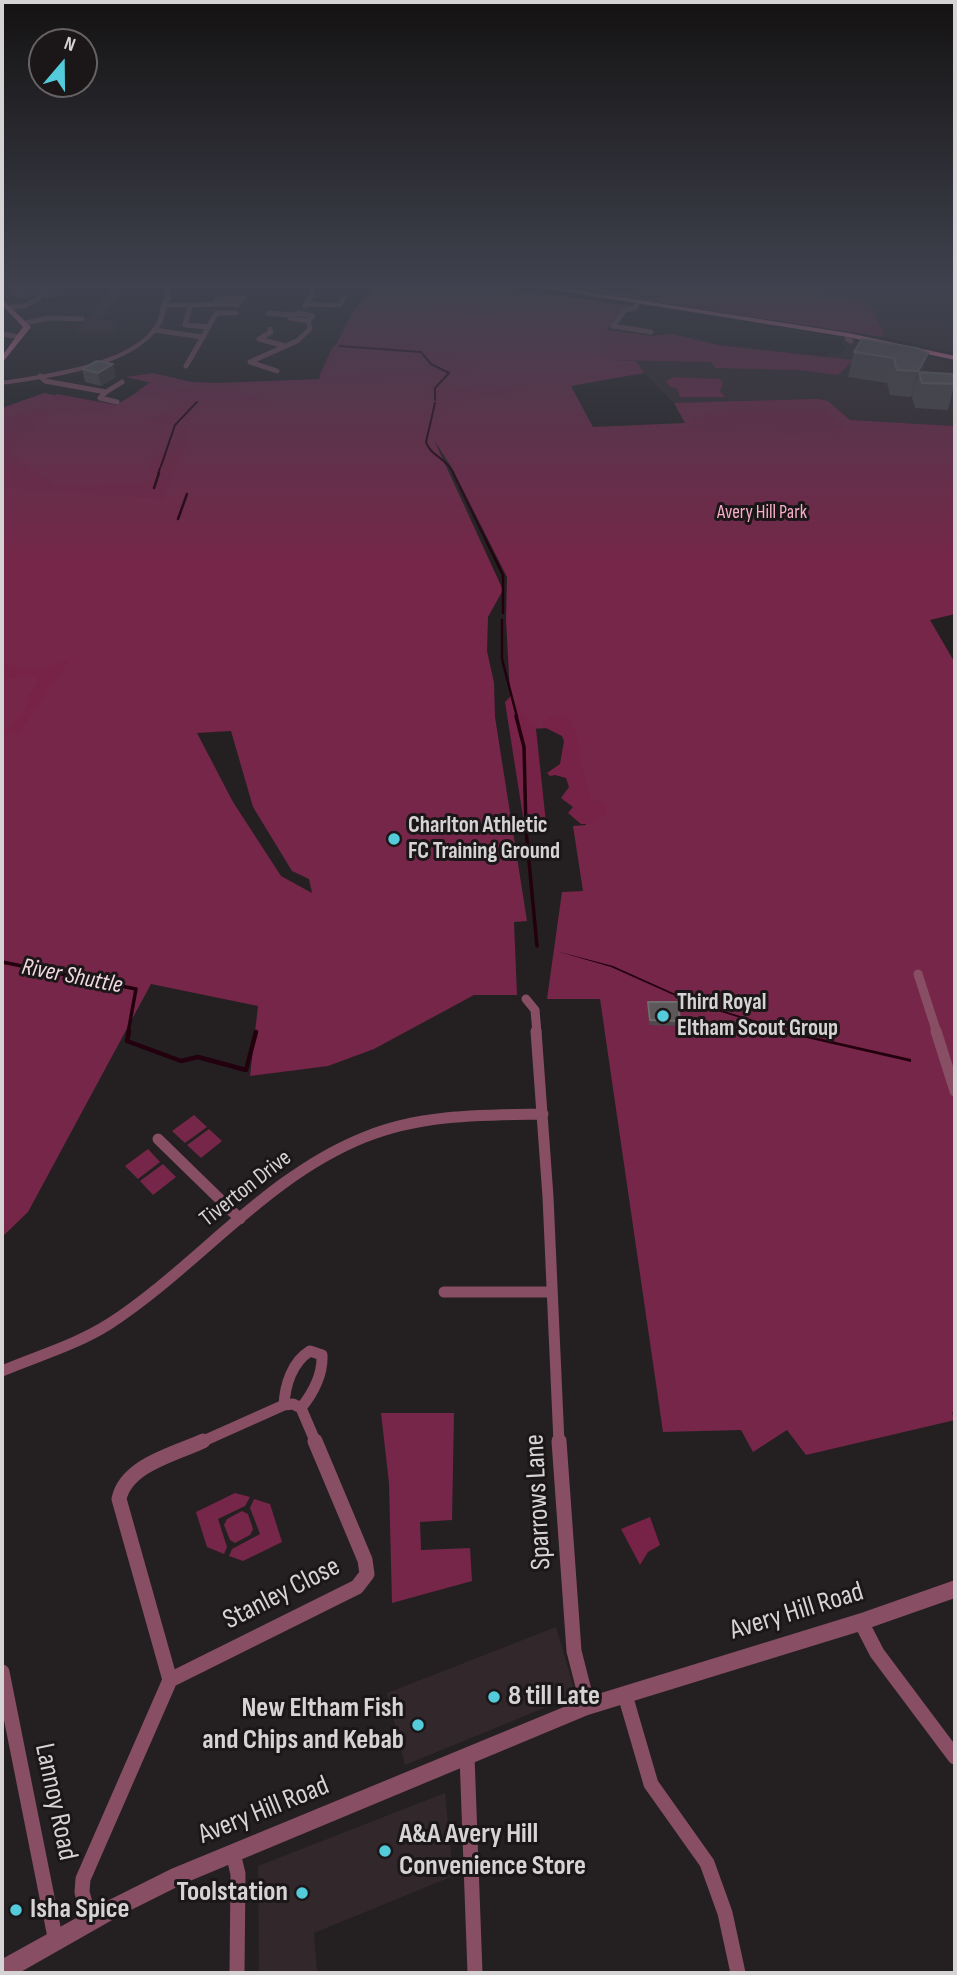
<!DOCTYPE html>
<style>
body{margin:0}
#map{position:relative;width:957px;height:1975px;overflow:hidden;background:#242021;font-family:"Sofia Sans Condensed",sans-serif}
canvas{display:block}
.frame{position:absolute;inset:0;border:4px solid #d6d3d4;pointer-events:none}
.north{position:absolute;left:28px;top:28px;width:70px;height:70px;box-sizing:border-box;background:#1b1718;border:2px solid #666263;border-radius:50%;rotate:20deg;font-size:19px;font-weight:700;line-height:28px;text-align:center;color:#d6d3d4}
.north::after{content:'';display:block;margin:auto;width:24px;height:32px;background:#53cbda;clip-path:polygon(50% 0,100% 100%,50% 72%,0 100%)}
</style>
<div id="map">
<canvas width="957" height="1975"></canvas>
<div class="frame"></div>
<div class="north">N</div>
</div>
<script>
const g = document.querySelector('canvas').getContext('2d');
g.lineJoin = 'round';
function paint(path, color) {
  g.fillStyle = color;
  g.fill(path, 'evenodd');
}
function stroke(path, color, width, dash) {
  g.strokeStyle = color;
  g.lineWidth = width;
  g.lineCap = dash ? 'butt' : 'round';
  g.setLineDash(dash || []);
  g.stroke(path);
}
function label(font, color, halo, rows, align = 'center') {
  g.font = font + ' "Sofia Sans Condensed",sans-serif';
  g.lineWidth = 6;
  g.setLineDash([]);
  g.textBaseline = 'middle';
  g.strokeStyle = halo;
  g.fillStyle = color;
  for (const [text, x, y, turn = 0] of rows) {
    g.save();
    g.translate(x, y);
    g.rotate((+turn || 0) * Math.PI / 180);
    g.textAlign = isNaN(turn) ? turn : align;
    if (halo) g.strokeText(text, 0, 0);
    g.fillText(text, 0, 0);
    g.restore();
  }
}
paint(new Path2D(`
 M114,286H126L101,320L119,322L113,333L76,332Z
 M819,286H955V353L882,337L885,335L824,297Z
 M607,330L825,361L829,353L840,354L847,347L840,342L859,341L955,362V426L850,420L828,401L674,403L644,373Z
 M556,1627L576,1695L405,1765L387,1693Z
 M445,1793L453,1876L314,1933L317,1971L259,1973L258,1866Z`), '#32272b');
paint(new Path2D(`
 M373,288L515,290L629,305L607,330L600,347L615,360L636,361L644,373L571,386L593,427L685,423L674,403L817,399L828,401L850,420L955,426V614L930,620L955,663V1411L952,1413L955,1420L806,1455L787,1430L753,1452L741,1430L663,1432L600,999H547L562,892L583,891L573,826L586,825L567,727L512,730L506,620L507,577L452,468L434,440L503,590L488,617L487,651L494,683L495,717L527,921L514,922L517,995H474L374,1049L328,1066L250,1076L258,1006L151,984L28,1212L2,1237V408L44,393L113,407L152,383L126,377L153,373L191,382L218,383L319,379L354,309ZM231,731L253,807L292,871L309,879L312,893L281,876L233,802L197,733Z
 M194,1115L207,1127L185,1143L172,1131Z
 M209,1129L222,1141L201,1158L187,1145Z
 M148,1149L160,1162L138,1179L125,1166Z
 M163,1164L176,1177L153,1195L140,1181Z
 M381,1413H454L452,1520L420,1522L421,1550L470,1548L472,1581L392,1603L389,1483Z
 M235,1493L250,1497L245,1506L218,1519L227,1547L224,1554L207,1547L196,1512Z
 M254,1499L270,1504L282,1542L243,1561L229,1556L232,1549L260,1534L250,1508Z
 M242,1511L248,1514L253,1529L250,1535L235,1543L230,1540L224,1525L227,1519Z`), '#762649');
paint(new Path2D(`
 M676,286H819L824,297L866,299L885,334L882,337L579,290L594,287L616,293Z
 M434,288L462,290L476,294L478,300L475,307L464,313L466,316L490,318L494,321L520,320L514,328H485L481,323L472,322L454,327L450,319L425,314L434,309L428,299Z
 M607,330L653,336L672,334L718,345L853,360L838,375L799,370L716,368L711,362L615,360L600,347Z
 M333,346H339L325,371L329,376L394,371L436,374L421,353L430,352L483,368L449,376L438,374L437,377L328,380L324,377L325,376H319Z
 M674,377L720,379L723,384L720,391L725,397H680L677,388L670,387L666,381Z
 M151,382L194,390H232L269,403L237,408H192L188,412L190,437L163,499L50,490L26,492L2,480V415L8,418L34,408H44L57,394L116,405L108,413C85,411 52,405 35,425L37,432L11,448L9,455L58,487L145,481L157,477L146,467L176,437L187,415L175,425L144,422L173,410L177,403L175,400L137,391Z
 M436,385H444L448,393L479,385L529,389L458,400L443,411H432L433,394L425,389Z
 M817,399L846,429V435L840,439L800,437L771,429L673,433L672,430L693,425L692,420C705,414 724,411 733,402Z
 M69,660L20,732L6,731L27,707L29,694L38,683L36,675L2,679V662C23,673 48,669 69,660Z
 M510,697L536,729L546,823H524L505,702Z
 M554,715L571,720L578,739L581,764L590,798L607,805V815L600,816L590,824H581L568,813L573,807L561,798L569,787L566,778L555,775L550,776L547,773L560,764L564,741L562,736L542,726V723Z
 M650,1517L660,1545L648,1552L640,1565L621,1529Z`), '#772348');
paint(new Path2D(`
 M556,951L613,966L691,1001L796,1033L911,1059V1062L798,1036L734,1016L689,1002L611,967Z`), '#23000e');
stroke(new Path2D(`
 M340,346L421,352L431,364L449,373L435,388V400
 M435,403L426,442C431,457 445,456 454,474
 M161,466L175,425L197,402
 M158,474L160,468`), '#23000e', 2);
stroke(new Path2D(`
 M453,473L503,575V613
 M154,488L159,473
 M178,519L187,494
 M502,620V659L517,717`), '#23000e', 2.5);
stroke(new Path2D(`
 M516,716L524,747L526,830L537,946
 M2,962L136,989L128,1033`), '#23000e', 3.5);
stroke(new Path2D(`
 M129,1031L127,1041L181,1061L198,1057L246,1070L256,1032`), '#23000e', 4.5);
stroke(new Path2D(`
 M191,304L185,325L209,327
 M305,304L340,305L344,297
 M637,304L635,308L625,310L613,326L651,332
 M166,305L238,304L244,298L217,299L215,304
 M305,306L312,295L313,286
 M9,308L24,306L39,298
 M268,313L292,315
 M298,313L313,316L308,321L290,318Z
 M25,323L50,318L82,319
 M270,329L271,332L259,339L285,346
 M154,330L203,337L216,313H236
 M2,334L20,337
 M848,335L847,339L851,341
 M186,366L203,337
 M277,371L250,362L297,341L310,329L308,321
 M40,376L45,381L106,392L122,382
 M106,392L100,398L117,402`), '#884e63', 5);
stroke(new Path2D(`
 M918,974L937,1033
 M526,999L535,1010L537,1033`), '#884e63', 9);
stroke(new Path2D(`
 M536,1031L548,1197L559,1443
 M936,1031L955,1091
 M158,1139L240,1219
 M444,1292H552
 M2,1371C37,1356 76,1345 109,1324C198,1266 265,1177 365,1137C421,1114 483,1115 543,1114
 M284,1405C285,1385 292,1362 310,1351L322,1355C323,1375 313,1393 301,1408
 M199,1443L284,1405L293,1404L301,1408L316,1443`), '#884e63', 11);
stroke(new Path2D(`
 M559,1441L574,1651L588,1706
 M861,1622L877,1653L955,1757
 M2,1672L56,1942
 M170,1680L119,1499C126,1465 175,1454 203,1441
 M170,1680L357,1587L367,1574L365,1560L315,1441
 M625,1695L651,1784L707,1863L725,1913L738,1973
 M467,1756L475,1973
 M233,1853L238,1874L237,1973
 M90,1922L82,1892L83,1879L170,1680`), '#884e63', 15);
paint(new Path2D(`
 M164,286H170L171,300L168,302C166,309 165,317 162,323C137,368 48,378 2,385V381C44,374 135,364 157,322C160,316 160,308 162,301L165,299Z
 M955,1580V1598L861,1631L588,1715L185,1883L121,1915L19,1973H2V1959L107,1901L171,1869L588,1697L861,1613Z`), '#884e63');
paint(new Path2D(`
 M147,286H234L231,288Z
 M530,286H550L848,333L955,356V360L848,337Z
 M2,299L31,327L2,363V356L23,327L2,305Z`), '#f078a6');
paint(new Path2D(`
 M3,286H73L50,299L44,298L40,293L26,299L11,296L9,287Z
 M862,339L922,372L955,383L948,410L915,408L912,398L913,393L911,397L890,395L887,383L848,377L854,352Z
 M82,369L116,377L101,386L85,382Z
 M648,1002L680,1021L679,1026L649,1025L648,1007Z`), '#4e494b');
paint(new Path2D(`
 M23,286H38L40,293L26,299Z
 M47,286H73L50,299Z
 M928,353L921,378L919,372L911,397L918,371Z
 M113,364L116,377L101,386L98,373Z`), '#373334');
const building = new Path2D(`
 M862,339L917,348L928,353L918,371L897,370L894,358L854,352Z
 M97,361L113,364L98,373L82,369Z
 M919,372L952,374L955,384L922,383Z
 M648,1002H678L680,1021L650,1020Z`);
paint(building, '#5d585a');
stroke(building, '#706b6d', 2);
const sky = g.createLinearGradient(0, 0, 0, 563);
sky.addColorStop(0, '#141212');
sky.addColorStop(0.51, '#3f424e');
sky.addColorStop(1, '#3f424e00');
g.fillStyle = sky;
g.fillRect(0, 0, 957, 563);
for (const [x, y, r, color] of [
 [394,839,7,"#53cbda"],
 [663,1016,7,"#53cbda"],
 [494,1697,7,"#53cbda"],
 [418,1725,7,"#53cbda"],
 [385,1851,7,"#53cbda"],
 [302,1893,7,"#53cbda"],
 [16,1910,7,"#53cbda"]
]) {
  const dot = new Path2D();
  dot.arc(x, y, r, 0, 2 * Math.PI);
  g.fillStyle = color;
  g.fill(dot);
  stroke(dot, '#1b1718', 2.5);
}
label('19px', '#f8aec7', '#1b1718', [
 ["Avery Hill Park",762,513]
]);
label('bold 23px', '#d6d3d4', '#1b1718', [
 ["Charlton Athletic",408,826],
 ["FC Training Ground",408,852],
 ["Third Royal",677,1003],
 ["Eltham Scout Group",677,1029]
], 'left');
label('23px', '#d6d3d4', '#1b1718', [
 ["Tiverton Drive",246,1189,-38]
]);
label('italic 24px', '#f3d9e1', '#1b1718', [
 ["River Shuttle",72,977,11]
]);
label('28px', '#d6d3d4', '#1b1718', [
 ["Sparrows Lane",539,1502,-93],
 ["Stanley Close",282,1594,-27],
 ["Avery Hill Road",797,1612,-17],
 ["Lannoy Road",55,1802,78],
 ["Avery Hill Road",264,1811,-22]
]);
label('bold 28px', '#d6d3d4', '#1b1718', [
 ["8 till Late",508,1697],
 ["New Eltham Fish",404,1709,"right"],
 ["and Chips and Kebab",404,1741,"right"],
 ["A&A Avery Hill",399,1835],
 ["Convenience Store",399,1867],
 ["Toolstation",288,1893,"right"],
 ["Isha Spice",30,1910]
], 'left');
</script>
